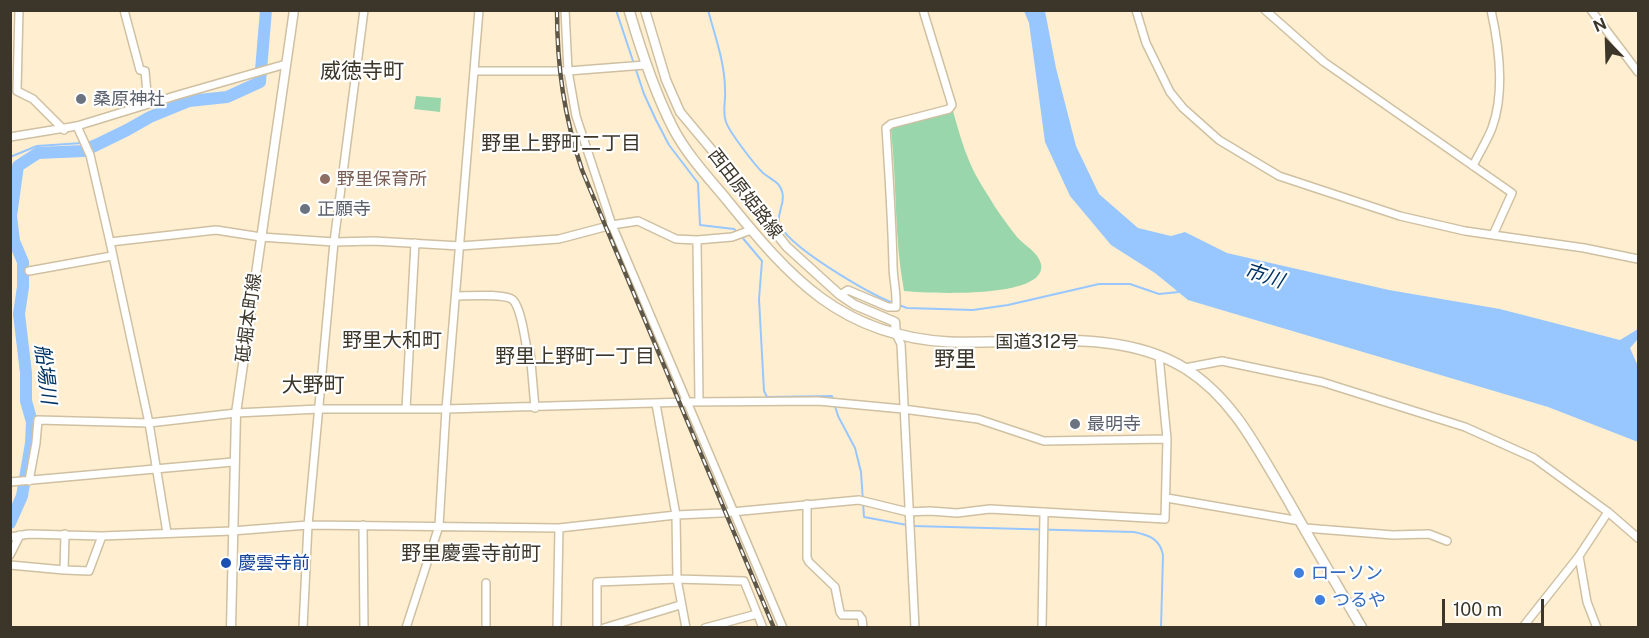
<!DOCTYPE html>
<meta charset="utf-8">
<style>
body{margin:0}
#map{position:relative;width:1649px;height:638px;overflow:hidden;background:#ffefd0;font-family:"Public Sans",sans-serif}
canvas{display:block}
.frame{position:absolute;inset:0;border:12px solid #3c362a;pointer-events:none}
.north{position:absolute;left:1577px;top:12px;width:60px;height:60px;-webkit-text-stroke:4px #fff;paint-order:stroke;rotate:337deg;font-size:16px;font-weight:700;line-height:24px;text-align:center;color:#3c362a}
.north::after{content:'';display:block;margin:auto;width:21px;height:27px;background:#3c362a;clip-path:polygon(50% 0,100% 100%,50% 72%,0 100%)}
.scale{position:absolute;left:1442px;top:599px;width:102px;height:27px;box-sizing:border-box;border:3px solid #3c362a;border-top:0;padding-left:8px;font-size:18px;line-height:21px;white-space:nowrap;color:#3c362a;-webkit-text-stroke:4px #fff;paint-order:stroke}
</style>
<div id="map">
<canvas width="1649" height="638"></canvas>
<div class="frame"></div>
<div class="north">N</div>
<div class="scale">100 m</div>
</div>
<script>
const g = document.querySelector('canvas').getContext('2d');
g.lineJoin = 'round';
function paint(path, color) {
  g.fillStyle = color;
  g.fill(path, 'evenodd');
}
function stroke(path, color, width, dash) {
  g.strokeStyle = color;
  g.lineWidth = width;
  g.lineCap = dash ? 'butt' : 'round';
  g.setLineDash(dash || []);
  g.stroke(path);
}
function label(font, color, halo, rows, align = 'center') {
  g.font = font + ' "Public Sans","Noto Sans JP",sans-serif';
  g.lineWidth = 4.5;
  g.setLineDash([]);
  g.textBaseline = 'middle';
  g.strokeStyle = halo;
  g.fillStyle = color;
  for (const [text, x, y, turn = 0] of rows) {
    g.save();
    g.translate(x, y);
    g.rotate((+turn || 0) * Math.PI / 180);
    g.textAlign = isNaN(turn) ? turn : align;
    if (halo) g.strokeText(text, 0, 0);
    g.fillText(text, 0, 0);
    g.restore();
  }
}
paint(new Path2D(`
 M416,96L441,98L440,112L414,109Z
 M953,111C958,129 963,147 970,163C976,178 987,193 995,207C1002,217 1009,227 1017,237C1024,245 1038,252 1041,264C1048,300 925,293 904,291C894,237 897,184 891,130L892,126Z`), '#99d6ab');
paint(new Path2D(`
 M1024,11H1045L1056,68L1076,146L1099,194L1138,228L1171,236L1185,232L1227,253L1389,290L1500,309L1620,340L1638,329V339L1630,348L1638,366V442L1548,407L1188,300L1155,273L1111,245L1070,196L1045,142L1029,23Z`), '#98c7ff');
stroke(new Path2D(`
 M616,10L644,94L656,120L669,145L698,183L700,225L734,229L737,232
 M708,10C715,36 725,63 725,90C726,101 722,111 726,122C730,133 754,164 763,173C768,177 774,180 778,184C791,200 773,214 781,227C794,250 868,293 893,303
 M87,143L127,130
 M10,157L37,146L82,143
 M741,236L762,261L759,299L764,391L767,397L832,396L838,416L855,448L861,472L864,517L907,525
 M899,305L907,308L973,310L1008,305L1099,284H1130L1159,294L1179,292
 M913,526L1134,532C1149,535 1160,539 1163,555L1161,628`), '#98c7ff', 2);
stroke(new Path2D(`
 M10,523L22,496L31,443L32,422L26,401V373L19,314L23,287V262L14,241L11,216L18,166L38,153L84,151L127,130L150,117L189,101L227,97L260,82L266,10`), '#98c7ff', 12);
const minor = new Path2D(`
 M19,10L17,91L33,99L64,130
 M124,10L140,70L145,71L148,104
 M565,10L568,71L576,116L612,225L783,628
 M1136,10L1146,43L1170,92L1183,108L1219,140L1279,176L1400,216L1465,231L1584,248L1638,259
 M1265,10L1324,62L1512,193L1493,235
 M1591,10L1638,72
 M474,71H568L645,65
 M77,126L90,155L110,242L149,423L167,533
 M10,137L77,126L178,95L286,64
 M1473,166C1479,153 1487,141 1492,128C1505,93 1499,46 1491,10
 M697,240L699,402
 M110,242L216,230L261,237L334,242L374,241L460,246L559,239L612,225L638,221L676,239L697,240L732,237L751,230
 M29,271L112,256
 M840,295L848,290L888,307H896C897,292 893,279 893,265C892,219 889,174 886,128L891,124L949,109L952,105L923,10
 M456,296C467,296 505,293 513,300C521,308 525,339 527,350L530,351L535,408
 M896,334L901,344L915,628
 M1185,368L1222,361L1322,382L1465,427L1534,458L1608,512L1638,538
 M656,404L676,515L677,579L686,628
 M406,409L415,243
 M29,481L36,443L38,420L149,423L236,413L319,409H446L687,402L818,401L903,409L978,419L1044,441L1167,439
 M10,482L233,462
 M1167,498L1300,521
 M807,504V558L809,562L835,587L840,612L842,615H859L862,619L863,628
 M363,525L364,628
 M1305,528L1393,535L1429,534L1447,541
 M10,537L29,534L102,536L232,531L308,525L559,528L676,515L721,513L859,500L908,512L930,511L957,513L990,509L1165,519L1167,439L1159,356
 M10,555L20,535
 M1579,556L1587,602L1597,628
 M10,565L64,570L65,534
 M64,570L89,571L102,536
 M303,628L308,525L334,242L364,10
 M406,628L439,526L446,409L479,10
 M486,628V583
 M557,628L559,528
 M597,628V582L677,579L744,581L763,628
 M604,628L680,605
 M705,628L757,614
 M1042,628L1044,512
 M1522,628L1579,556L1608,512`);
const major = new Path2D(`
 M645,10L666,80L680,112L716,155L766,221L787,247L840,295L855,305L895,322L896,334
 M231,628L236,413L294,10`);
const highway = new Path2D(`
 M629,10C641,51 654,91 673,128C687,155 708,177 727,200C790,278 841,336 949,342C1025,345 1118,326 1186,369C1235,400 1259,452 1288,500C1312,543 1337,585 1362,628`);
stroke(minor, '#cfc0a2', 10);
stroke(major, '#cfc0a2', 11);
stroke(highway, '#cfc0a2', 12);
stroke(minor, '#fff', 7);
stroke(major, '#fff', 8);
stroke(highway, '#fff', 9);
const rail = new Path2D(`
 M557,10C557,67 564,116 582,170L774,628`);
stroke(rail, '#5e5647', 4.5);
stroke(rail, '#fff', 2, [7]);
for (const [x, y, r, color] of [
 [81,99,6,"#6b7280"],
 [325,179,6,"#8d6e63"],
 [305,209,6,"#6b7280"],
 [1075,424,6,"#6b7280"],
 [226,563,6,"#1a4fb4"],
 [1299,573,6,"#3f7fe0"],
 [1320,600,6,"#3f7fe0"]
]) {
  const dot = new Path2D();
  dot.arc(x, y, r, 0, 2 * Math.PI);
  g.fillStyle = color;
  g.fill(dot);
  stroke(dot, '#fff', 2);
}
label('18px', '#5b616d', '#fff', [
 ["桑原神社",93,99],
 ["正願寺",317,209],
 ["最明寺",1087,424]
], 'left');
label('18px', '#785e54', '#fff', [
 ["野里保育所",337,179]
], 'left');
label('18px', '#3c362a', '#fff', [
 ["西田原姫路線",745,194,52],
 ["砥堀本町線",249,318,-82],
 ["国道312号",1037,342]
]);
label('18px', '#164399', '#fff', [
 ["慶雲寺前",238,563]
], 'left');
label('18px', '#366cbe', '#fff', [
 ["ローソン",1311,573],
 ["つるや",1332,600]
], 'left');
label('20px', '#3c362a', '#fff', [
 ["野里上野町二丁目",561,144],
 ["野里大和町",392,341],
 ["野里上野町一丁目",575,357],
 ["野里慶雲寺前町",471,554]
]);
label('italic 20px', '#023565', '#fff', [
 ["市川",1264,276,18],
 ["船場川",45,374,83]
]);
label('21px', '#3c362a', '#fff', [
 ["威徳寺町",362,72],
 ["野里",955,360],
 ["大野町",313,386]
]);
</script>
